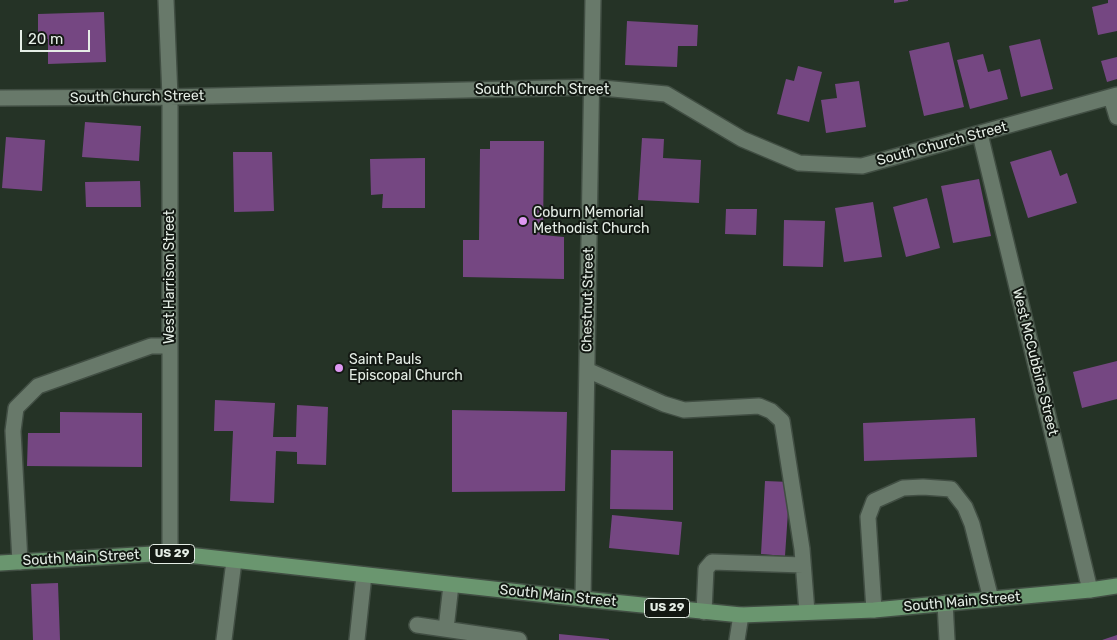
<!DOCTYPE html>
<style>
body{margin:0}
#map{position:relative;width:1117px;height:640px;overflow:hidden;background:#253326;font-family:Rubik,sans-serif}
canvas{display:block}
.scale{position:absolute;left:20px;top:30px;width:70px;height:22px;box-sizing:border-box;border:2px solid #e5eee6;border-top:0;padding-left:6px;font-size:15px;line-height:18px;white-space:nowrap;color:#e5eee6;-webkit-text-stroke:4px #131913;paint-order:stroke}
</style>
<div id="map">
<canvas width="1117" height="640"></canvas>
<div class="scale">20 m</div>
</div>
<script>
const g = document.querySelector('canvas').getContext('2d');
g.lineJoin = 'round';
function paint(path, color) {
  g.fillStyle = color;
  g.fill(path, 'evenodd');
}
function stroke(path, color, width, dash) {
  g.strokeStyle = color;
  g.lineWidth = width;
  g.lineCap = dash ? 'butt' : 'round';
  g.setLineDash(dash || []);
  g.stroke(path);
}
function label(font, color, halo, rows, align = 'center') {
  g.font = font + ' Rubik,sans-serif';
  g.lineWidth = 4;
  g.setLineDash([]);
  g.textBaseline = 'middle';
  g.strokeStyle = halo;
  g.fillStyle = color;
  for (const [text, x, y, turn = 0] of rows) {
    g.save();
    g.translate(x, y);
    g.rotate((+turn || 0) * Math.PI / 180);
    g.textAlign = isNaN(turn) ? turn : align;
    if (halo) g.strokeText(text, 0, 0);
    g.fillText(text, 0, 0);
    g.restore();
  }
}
paint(new Path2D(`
 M894,0H908V1L894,3Z
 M1108,0H1117V31L1098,35L1092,7L1108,3Z
 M104,12L106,62L48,64V39L38,40V14Z
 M627,21L698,25L697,46H678L677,67L625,65Z
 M1040,39L1053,89L1021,97L1009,46Z
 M949,42L964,107L924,116L909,51Z
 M983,54L988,72L1000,69L1008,99L970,109L957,60Z
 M1117,57V79L1107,82L1101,61Z
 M798,66L822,72L809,122L777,114L786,79L794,81Z
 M859,81L866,127L826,133L821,100L837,98L835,84Z
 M85,122L141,126L139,161L82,157Z
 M6,137L45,140L42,191L2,188Z
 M642,138L664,139L663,158L701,160L699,203L638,200Z
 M490,141H544L543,235L564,237V279L463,277V240H479L480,149H490Z
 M1051,150L1060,176L1067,173L1077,203L1028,218L1010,162Z
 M233,152H272L274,211L234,212Z
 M425,158V208H382L383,194L371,195L370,159Z
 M979,179L991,236L953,243L941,186Z
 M140,181L141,207H86L85,182Z
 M927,198L940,248L906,257L893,207Z
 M873,202L882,257L844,262L835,208Z
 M726,209H757L756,235L725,234Z
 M784,220L825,221L823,267L783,266Z
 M1117,361V399L1082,408L1073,372Z
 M215,400L275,403L273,437H296L297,405L328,407L326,465L297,464V452L276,451L274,503L230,501L233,431H214Z
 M452,410L567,412L565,491L452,492Z
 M60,412L142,413V467L27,466L28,433H60Z
 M975,418L977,457L864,461L863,423Z
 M611,450L673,451V510L610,509Z
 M765,481L790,482L785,556L761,554Z
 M612,515L682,522L679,555L609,548Z
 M58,583L60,640H33L31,584Z
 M559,634L609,639V640H559Z
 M1117,635V640H1102Z`), '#754782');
const minor = new Path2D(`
 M166,0L170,97V553
 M1111,97L1117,117
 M0,98L170,97L592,87L666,94L742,139L799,163L862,166L1117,95
 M980,134L1090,590
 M587,370L664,404L684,410L759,406L771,411L782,421L802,549L807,612
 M20,562L13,431L16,408L38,386L151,346H170
 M583,599L593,0
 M945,603L947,640
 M874,610L868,517L874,501L903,488L923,487L951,489L965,507L972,524L991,599
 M704,612L706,569L712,562L803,565
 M417,625L519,640
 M446,629L451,585
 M224,640L234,561
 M357,640L364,575
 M737,640L741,615`);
const major = new Path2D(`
 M0,563L170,553L583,599L741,615L874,610L1090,590L1117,586`);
stroke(minor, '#414e43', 18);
stroke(major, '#414e43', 18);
stroke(minor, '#68796a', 15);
stroke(major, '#6a966f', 15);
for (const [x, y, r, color] of [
 [523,221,5,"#de98f2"],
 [339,368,5,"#de98f2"]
]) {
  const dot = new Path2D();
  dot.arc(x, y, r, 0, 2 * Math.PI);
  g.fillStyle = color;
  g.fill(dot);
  stroke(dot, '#131913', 2);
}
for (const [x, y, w] of [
 [172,554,45],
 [667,608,45]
]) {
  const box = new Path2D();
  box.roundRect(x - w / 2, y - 9.5, w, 19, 4);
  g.fillStyle = '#131913';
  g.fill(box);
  stroke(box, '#e5eee6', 1);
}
label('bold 12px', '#e5eee6', null, [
 ["US 29",172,554],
 ["US 29",667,608]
]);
label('14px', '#e5eee6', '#131913', [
 ["South Church Street",542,90],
 ["South Church Street",137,97,-1],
 ["South Church Street",942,144,-15],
 ["West Harrison Street",170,277,-90],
 ["Chestnut Street",588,300,-89],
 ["West McCubbins Street",1035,362,76],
 ["South Main Street",81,558,-3],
 ["South Main Street",558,596,6],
 ["South Main Street",962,602,-5]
]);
label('14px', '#e5eee6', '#131913', [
 ["Coburn Memorial",533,213],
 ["Methodist Church",533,229],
 ["Saint Pauls",349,360],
 ["Episcopal Church",349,376]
], 'left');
</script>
